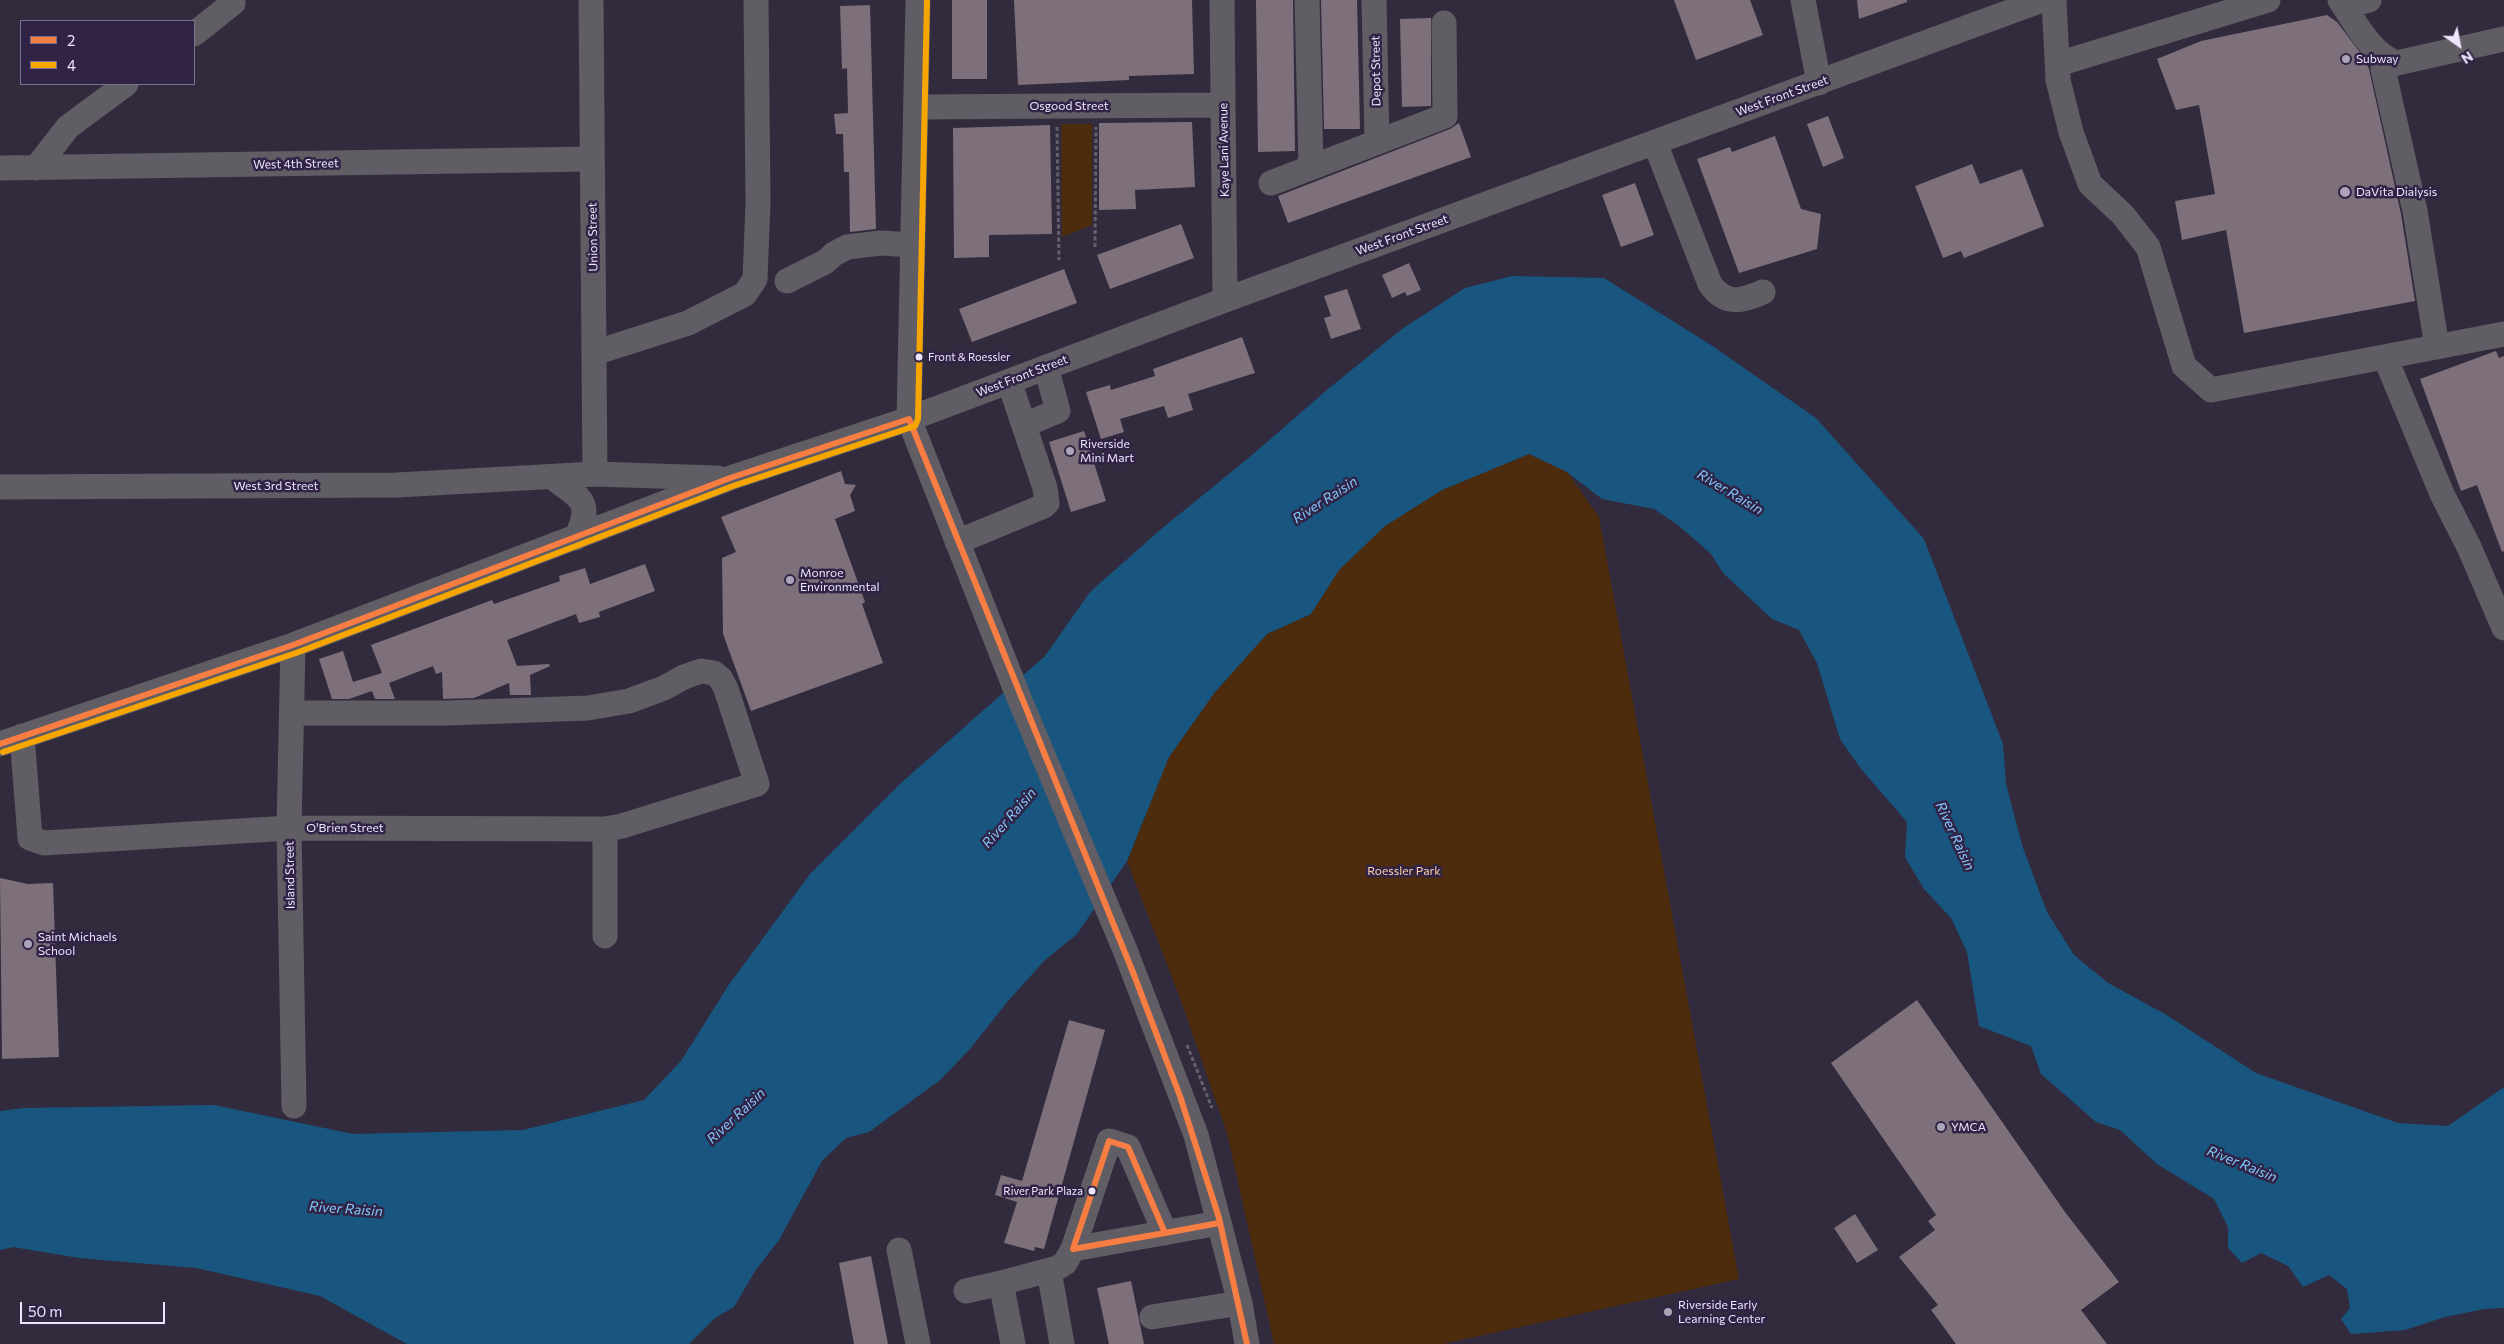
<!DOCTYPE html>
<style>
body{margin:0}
#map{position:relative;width:2504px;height:1344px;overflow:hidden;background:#322b3e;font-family:Commissioner,sans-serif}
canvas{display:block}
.legend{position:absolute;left:20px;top:20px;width:175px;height:65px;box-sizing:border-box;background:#312346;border:1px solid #7c718e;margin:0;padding:6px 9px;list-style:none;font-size:15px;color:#ede5fb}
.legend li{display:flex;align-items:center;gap:10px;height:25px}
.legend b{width:25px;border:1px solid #7c718e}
.north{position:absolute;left:2434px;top:20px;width:50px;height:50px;-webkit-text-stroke:4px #312346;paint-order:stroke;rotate:147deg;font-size:14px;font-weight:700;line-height:20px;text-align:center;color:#ede5fb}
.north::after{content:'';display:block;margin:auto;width:18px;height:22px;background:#ede5fb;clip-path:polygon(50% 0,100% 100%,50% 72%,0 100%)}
.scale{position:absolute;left:20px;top:1302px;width:145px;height:22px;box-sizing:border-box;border:2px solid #ede5fb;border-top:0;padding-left:6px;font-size:15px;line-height:18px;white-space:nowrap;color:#ede5fb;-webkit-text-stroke:4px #312346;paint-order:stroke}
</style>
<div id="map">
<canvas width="2504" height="1344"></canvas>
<ul class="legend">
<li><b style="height:6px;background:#f77d43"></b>2</li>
<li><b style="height:6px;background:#f7a600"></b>4</li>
</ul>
<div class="north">N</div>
<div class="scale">50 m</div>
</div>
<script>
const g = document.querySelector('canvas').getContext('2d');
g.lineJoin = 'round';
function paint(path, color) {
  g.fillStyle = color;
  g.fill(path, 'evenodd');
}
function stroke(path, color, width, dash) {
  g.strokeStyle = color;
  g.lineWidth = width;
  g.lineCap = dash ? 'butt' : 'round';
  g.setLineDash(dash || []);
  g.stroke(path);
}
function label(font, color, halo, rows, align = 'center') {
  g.font = font + ' Commissioner,sans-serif';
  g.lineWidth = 5;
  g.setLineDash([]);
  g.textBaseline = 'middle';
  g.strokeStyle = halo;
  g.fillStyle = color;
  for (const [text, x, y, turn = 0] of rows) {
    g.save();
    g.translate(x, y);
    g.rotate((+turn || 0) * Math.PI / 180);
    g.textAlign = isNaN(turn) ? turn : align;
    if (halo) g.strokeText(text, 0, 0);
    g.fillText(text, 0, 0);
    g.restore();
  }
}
paint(new Path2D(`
 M1061,124H1092V225L1062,237Z
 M1529,454L1567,472L1599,517L1739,1279L1443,1344H1274L1227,1133L1181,1001L1127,861L1169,757L1215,692L1267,634L1311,614L1339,570L1385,526L1442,490Z`), '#4c2c0d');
paint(new Path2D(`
 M1512,276L1604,278L1711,345L1816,418L1924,539L2003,744L2006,784L2023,848L2047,912L2074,955L2108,983L2165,1014L2256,1073L2398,1123L2448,1126L2504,1087V1308L2484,1309L2445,1317L2405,1330L2351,1334L2341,1319L2350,1308L2347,1289L2329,1275L2303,1287L2288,1266L2261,1253L2242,1263L2228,1248V1227L2214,1199L2157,1164L2120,1130L2096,1122L2041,1074L2031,1046L1979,1026L1967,952L1951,918L1924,889L1905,857L1907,822L1861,769L1840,739L1817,663L1799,630L1772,619L1723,573L1711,554L1678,525L1654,509L1602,499L1567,472L1529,454L1442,490L1385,526L1339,570L1311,614L1267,634L1215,692L1169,757L1127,861L1077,934L1045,960L1008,1001L970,1049L940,1080L869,1132L846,1138L822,1161L779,1240L755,1271L734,1307L715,1318L689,1344H407L320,1296L196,1268L79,1258L13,1247L0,1250V1111L24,1108L214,1105L353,1134L523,1130L644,1100L681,1061L728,986L810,874L901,783L1045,656L1090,592L1160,530L1251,456L1328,389L1402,329L1465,288Z`), '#18567f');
paint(new Path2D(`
 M952,0H987V79H952Z
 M1014,0H1192L1194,74L1129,76V80L1018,85Z
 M1256,0H1293L1295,151L1258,152Z
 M1321,0H1357L1360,129H1324Z
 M1674,0H1750L1763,35L1696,60Z
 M1857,0H1907V2L1859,19Z
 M870,5L876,229L850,232L849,172H844L843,134H836L834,114L848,113L847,68L842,69L840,6Z
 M2327,15L2337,22L2365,59L2369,69L2401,214L2415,301L2244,333L2226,230L2182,240L2175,201L2215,194L2199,105L2176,110L2157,59L2201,41Z
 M1431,18V106L1402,107L1400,19Z
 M1828,116L1844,158L1823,167L1807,124Z
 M1192,122L1195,187L1135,190L1136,209L1099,210V123Z
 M1459,123L1471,157L1288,223L1278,196L1450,129Z
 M1050,125L1052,234L989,235V257L954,258L953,128Z
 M1775,136L1801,209L1821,214L1817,249L1739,273L1697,159L1730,147L1732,152Z
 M1972,164L1980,184L2022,169L2044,226L1964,258L1961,251L1943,258L1915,186Z
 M1635,183L1654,235L1621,247L1602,195Z
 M1181,224L1194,258L1110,289L1097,255Z
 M1409,263L1421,290L1407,296L1405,292L1392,298L1382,275Z
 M1064,269L1077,303L972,342L959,309Z
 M1347,289L1361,329L1331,339L1324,318L1331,316L1324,296Z
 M1242,337L1255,373L1188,394L1193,410L1168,418L1164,406L1120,419L1124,432L1101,439L1086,392L1110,385L1111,390L1155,376L1153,369Z
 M2496,351L2499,358L2504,356V551L2502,552L2477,485L2461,491L2420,379Z
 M1084,431L1106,501L1071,512L1049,442Z
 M841,471L845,484L856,485L850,495L855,511L835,519L865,602L862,604L883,663L751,711L723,634L722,558L736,552L721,517Z
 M645,564L655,591L599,612L600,617L579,623L576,614L507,640L517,666L549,664L550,666L530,675L531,695H510L509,683L474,698L443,699L442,672L436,674L433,666L389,683L395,699H375L372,691L349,699H332L319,659L343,651L353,682L382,673L371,645L492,600L494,604L560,581L559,576L585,568L590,584Z
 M0,878L28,884L53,883L59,1057L2,1059Z
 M1917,1000L2065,1212L2119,1282L2081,1310L2107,1344H1956L1931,1310L1938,1305L1899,1257L1935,1230L1928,1221L1936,1215L1831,1063Z
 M1069,1020L1105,1030L1044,1249L1035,1247L1034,1251L1004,1243L1017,1202L995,1195L1001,1175L1022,1181Z
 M1855,1214L1878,1250L1857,1263L1834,1228Z
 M871,1256L888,1344H854L839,1263Z
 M1131,1281L1144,1344H1109L1097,1288Z`), '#7d707b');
stroke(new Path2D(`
 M1057,127L1059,260
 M1095,247L1096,127
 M1187,1045L1212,1108`), '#64616a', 3, [4, 2.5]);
stroke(new Path2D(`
 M591,0L595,474
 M918,0L909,419L1019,698L1125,950L1196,1135L1240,1303L1247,1344
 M1222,0L1225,300
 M1307,0L1311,167
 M1374,0L1377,142
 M1803,0L1819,83
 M2054,0L2058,80L2071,132L2090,184L2123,215L2148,247L2184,366L2211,390L2504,334
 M2340,0C2355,22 2371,55 2397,63L2504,39
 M2344,6L2369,0
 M194,34L233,3
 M2384,59L2383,69L2415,211L2437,347
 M2058,64L2268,0
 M916,107L1223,105
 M1655,143L1710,284C1725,306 1743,301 1763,292
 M0,168L592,159
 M36,168L68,127L126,84
 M1271,183L1445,116L1444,23
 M787,281L825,262L834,254L847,247L881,243L913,245
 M594,353L688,323L745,294L755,279L758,203L756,0
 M2385,357L2442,494L2469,547L2504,628
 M1024,425L1058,411L1046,367
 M553,478C582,499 593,502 576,538
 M0,487L397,485L595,474L717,478
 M957,542L1044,506L1047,503L1045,488L1009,381
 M293,645L289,828L294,1106
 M22,736L30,838L44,843L289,828L605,829L622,826L757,784L726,689L721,679L714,673L701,671L684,677L664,688L629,701L588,708L448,713H292
 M0,744L293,645L730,478L909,419L1225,300L2042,0
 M605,936V829
 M1165,1233L1128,1147L1109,1141L1073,1249L1219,1223
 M899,1250L918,1344
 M1049,1271L1062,1344
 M1001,1283L1057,1268L1065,1263L1073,1249
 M966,1291L1001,1283L1013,1344
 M1152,1317L1240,1303`), '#605d64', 25);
stroke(new Path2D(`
 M0,744L293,645L730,478L909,419L1134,975L1180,1096L1219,1218L1247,1344
 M1109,1141L1128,1147L1165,1233L1073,1249Z
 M1165,1233L1219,1223`), '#f77d43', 6);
stroke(new Path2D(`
 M3,752L296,653L733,486L915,426L918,419L927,0`), '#f7a600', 6);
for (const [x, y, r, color] of [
 [2346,59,5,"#aca4b9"],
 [2345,192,6,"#aca4b9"],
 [919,357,4.5,"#ede5fb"],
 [1070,451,5,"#aca4b9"],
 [790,580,5,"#aca4b9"],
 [28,944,5,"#aca4b9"],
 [1941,1127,5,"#aca4b9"],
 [1092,1191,4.5,"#ede5fb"],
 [1668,1312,5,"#aca4b9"]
]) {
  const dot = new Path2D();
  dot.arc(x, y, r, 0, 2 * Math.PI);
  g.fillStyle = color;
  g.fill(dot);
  stroke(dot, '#312346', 2);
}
label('11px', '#ede5fb', '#312346', [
 ["Front & Roessler",928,357],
 ["River Park Plaza",1083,1191,"right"]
], 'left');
label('12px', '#ede5fb', '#312346', [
 ["Subway",2356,59],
 ["DaVita Dialysis",2356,192],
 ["Riverside",1080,444],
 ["Mini Mart",1080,458],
 ["Monroe",800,573],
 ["Environmental",800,587],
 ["Saint Michaels",38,937],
 ["School",38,951],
 ["YMCA",1951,1127],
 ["Riverside Early",1678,1305],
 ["Learning Center",1678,1319]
], 'left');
label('12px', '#ede5fb', '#312346', [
 ["Depot Street",1376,71,-91],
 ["West Front Street",1782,96,-20],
 ["Osgood Street",1069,106],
 ["Kaye Lani Avenue",1224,150,-91],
 ["West 4th Street",296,164,-1],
 ["West Front Street",1402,235,-20],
 ["Union Street",593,237,-91],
 ["West Front Street",1022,376,-21],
 ["West 3rd Street",276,486],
 ["O'Brien Street",345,828],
 ["Island Street",290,875,-91]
]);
label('12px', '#fecea6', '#312346', [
 ["Roessler Park",1404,871]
]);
label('italic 14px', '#82c7fa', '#312346', [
 ["River Raisin",1730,492,31],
 ["River Raisin",1325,500,-33],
 ["River Raisin",1009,818,-49],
 ["River Raisin",1955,836,65],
 ["River Raisin",736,1116,-43],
 ["River Raisin",2242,1164,22],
 ["River Raisin",346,1209,4]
]);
</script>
